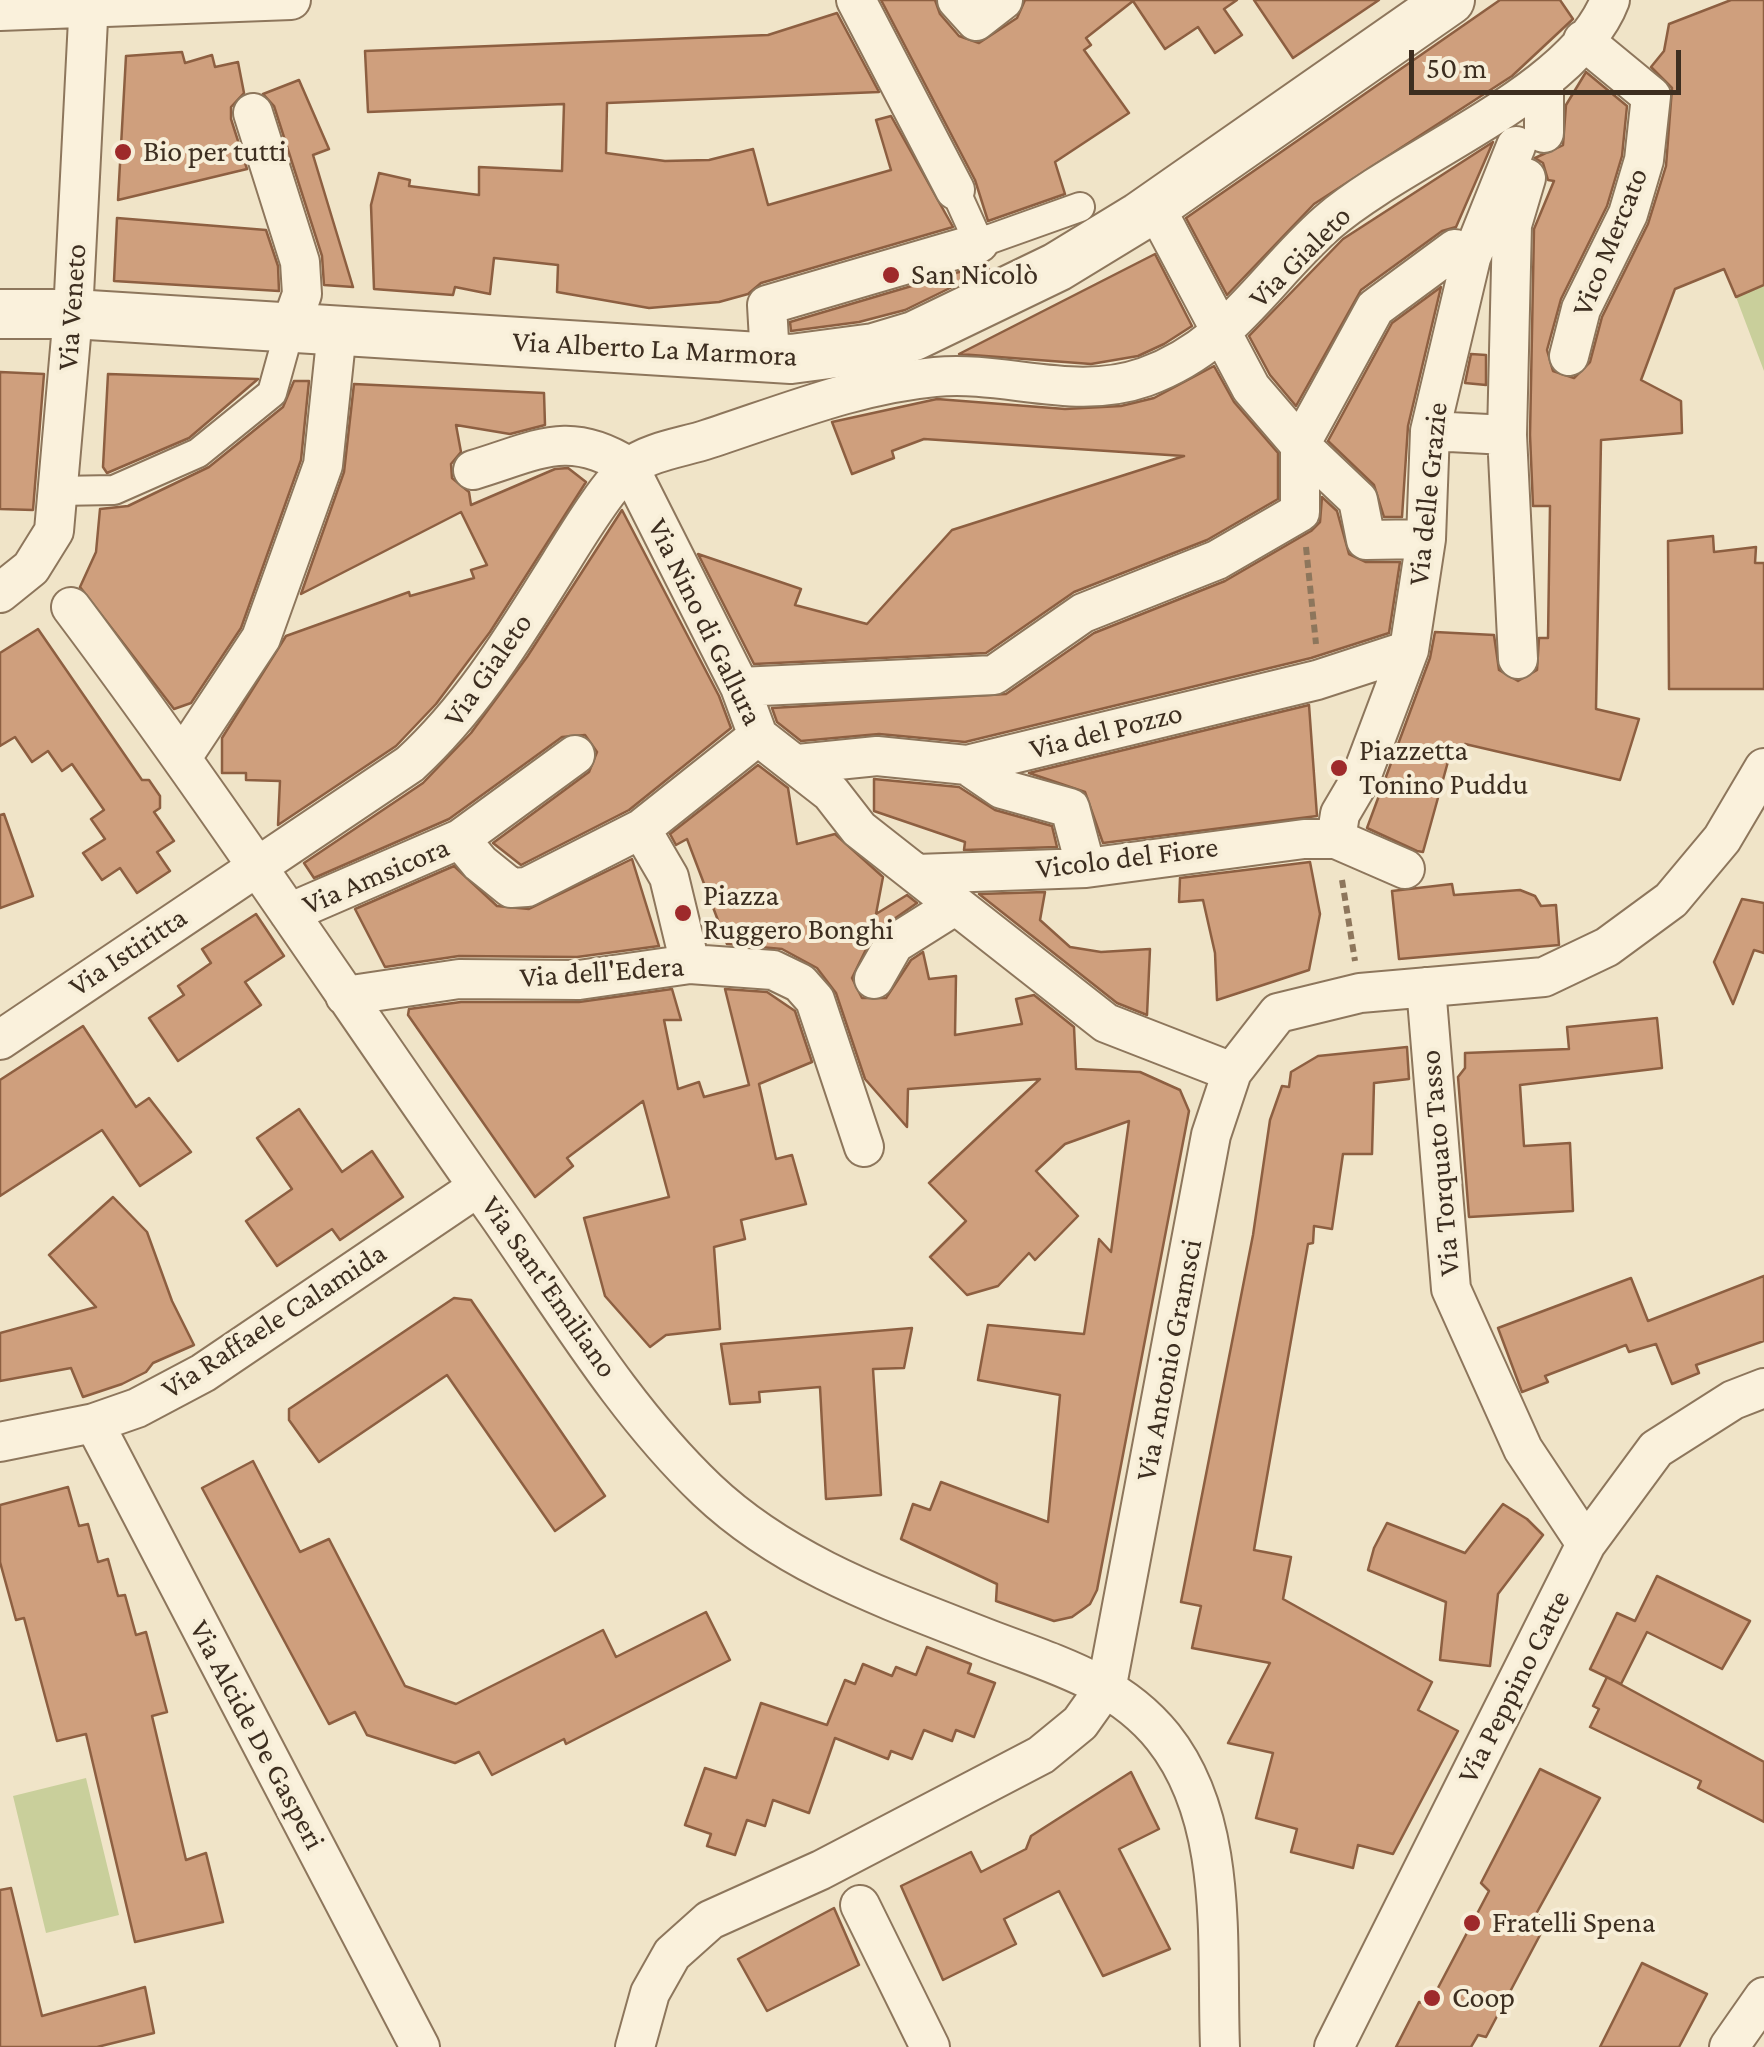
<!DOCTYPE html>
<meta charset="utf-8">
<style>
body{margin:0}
#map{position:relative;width:1764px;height:2047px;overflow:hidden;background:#f0e4c8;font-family:"Crimson Pro",serif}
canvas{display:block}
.scale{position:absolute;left:1409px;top:50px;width:272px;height:45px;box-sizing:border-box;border:5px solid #3d2e20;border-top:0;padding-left:12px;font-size:30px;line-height:35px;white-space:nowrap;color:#3d2e20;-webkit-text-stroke:8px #f7eed8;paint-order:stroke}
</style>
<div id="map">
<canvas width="1764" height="2047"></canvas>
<div class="scale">50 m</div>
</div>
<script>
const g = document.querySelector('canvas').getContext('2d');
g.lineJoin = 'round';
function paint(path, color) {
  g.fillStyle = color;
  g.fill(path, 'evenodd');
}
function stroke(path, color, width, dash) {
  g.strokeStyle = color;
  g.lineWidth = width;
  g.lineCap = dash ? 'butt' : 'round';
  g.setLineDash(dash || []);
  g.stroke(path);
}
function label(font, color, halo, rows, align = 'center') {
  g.font = font + ' "Crimson Pro",serif';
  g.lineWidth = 8;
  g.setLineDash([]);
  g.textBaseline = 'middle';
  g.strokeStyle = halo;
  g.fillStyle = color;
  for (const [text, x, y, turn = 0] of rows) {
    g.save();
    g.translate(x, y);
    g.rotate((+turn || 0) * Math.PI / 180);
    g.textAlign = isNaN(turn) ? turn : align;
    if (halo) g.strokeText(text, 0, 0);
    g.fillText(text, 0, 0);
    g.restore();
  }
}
paint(new Path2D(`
 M1764,285V371L1736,297Z
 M86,1778L119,1915L46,1933L13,1796Z`), '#c9cf9b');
const building = new Path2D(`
 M881,0H935L940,14L959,36L979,43L1017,18L1025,0H1237L1224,9L1242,35L1215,53L1198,27L1165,49L1133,1L1086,38L1091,45L1084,50L1129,113L1055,162L1065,194L988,221L975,180Z
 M1254,0H1379L1293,58Z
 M1500,0H1560L1573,19L1512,76L1314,204L1227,295L1186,218Z
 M1731,0H1764V285L1736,297L1724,269L1675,289L1641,380L1681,401L1682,433L1601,440L1596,709L1639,719L1620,780L1465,744L1461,761L1449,758L1423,852L1417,851L1367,828L1430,658L1435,632L1494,635L1499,670L1518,681L1537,670L1539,638H1548L1550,506H1533L1530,435L1534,229L1554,181L1548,180L1543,163L1535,158L1563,145L1566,105L1586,72L1627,106L1622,156L1607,206L1561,299L1547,350L1553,371L1574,378L1590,362L1602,317L1648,224L1666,166L1672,88L1651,67L1664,51L1669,24Z
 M837,13L879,92L607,103L606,153L665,161L709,160L753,149L768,205L891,170L876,120L891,116L953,227L761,283L748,294L719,302L649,308L557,292L558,265L494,258L490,294L455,287L453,295L374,289L371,205L379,173L410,180L409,186L479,195V167L562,171L564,104L368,112L365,51L768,35Z
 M182,52L185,63L212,55L215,67L238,62L244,93L231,107V119L247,169L118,200L126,56Z
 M299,80L329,149L313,155L353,287L324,285L322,256L274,106L263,94Z
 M1493,142L1456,227L1442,231L1361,290L1296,406L1270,375L1249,336L1343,239Z
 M117,218L266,230L278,266L279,291L114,281Z
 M1155,254L1192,326L1164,344L1138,356L1091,364L959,354Z
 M986,264L989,269L905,310L859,322L791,331L790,322Z
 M1441,287L1408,426L1402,517H1384L1374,485L1328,441L1392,323Z
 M1471,354L1486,355V385L1465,383Z
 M1214,366L1234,402L1278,453V499L1207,540L1074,592L986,653L754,664L698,554L801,589L795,605L867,624L952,530L1184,456L924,439L892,451L894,458L852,474L832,422L937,399L1065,409L1121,406L1154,398Z
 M0,372L44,374L33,510L0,509Z
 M108,374L257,379H258L189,438L107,473L103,467Z
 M294,381H309L301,460L241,628L191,703L174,709L80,587L96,552L100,509L128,506L209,467L283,407Z
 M354,384L544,393L545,425L510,434L456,425L461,452L451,464L452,478L469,492L471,505L555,469L568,468L586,482L490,632L436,704L396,746L278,825L280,781L246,780V773H222V738L286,636L409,592L410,596L474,578L471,570L487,565L461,512L301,594L344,472Z
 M1322,497L1337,511L1349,554L1366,562H1400L1389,633L1311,658L965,742L879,734L801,741L777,722L772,708L1006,694L1094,633L1225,581L1311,531L1320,522Z
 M622,510L719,696L731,728L629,810L521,865L493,843L589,772L597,752L585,735L562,737L449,819L314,878L304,863L423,783L471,733L527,657Z
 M1713,536L1714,552L1756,547L1755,563H1764V689H1669L1668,541Z
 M38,629L142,780H149L160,796V808L154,812L174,841L157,852L170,871L137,893L120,868L102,880L83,853L105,839L91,819L104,810L72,764L62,771L48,751L32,762L15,737L0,746V653Z
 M1309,705L1317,816L1103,843L1085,792L1029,773Z
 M758,765L788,788L797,844L835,834L883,877L876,914L907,895L917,903L874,933L852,978L862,998H886L911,960L923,952L929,979L956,976L955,1035L1022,1024L1016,999L1034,995L1074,1027L1076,1069L1140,1072L1180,1090L1189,1111L1097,1590L1090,1604L1072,1617L1054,1621L996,1601L997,1584L901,1539L913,1504L930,1510L941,1482L1048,1522L1060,1395L978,1380L988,1325L1084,1334L1099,1239L1111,1252L1129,1121L1065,1144L1036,1171L1078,1216L1035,1260L1029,1253L998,1286L967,1295L930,1257L966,1221L929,1183L1040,1079L908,1089L907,1127L865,1079L836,993L817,968L782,949L727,944L687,839L676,845L670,834Z
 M874,779L959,787L995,810L1052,826L1057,847L964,850L965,842L874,811Z
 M4,814L33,896L0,908V815Z
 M632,859L659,946L577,957L459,956L385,967L355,909L454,866L497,906L529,909Z
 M1310,862L1320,914L1309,970L1217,1000L1215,953L1203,900L1179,902L1180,878Z
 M1452,884L1454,895L1520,890L1535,896L1541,906L1556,905L1559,945L1399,959L1392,891Z
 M1045,892L1040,920L1070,947L1101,952L1150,949L1147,1015L1117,1003L979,894Z
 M1742,899L1764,903V953L1754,950L1733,1004L1714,962Z
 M256,914L284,956L245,982L261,1005L178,1061L149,1018L184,995L178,986L211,963L202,949Z
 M672,989L681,1020H664L678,1089L699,1082L704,1097L749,1085L725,989L767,992L795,1011L812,1062L759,1084L776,1159L792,1155L806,1204L741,1220L745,1239L714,1247L720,1329L666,1335L650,1347L605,1296L584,1218L669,1197L643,1101L567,1158L573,1166L535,1197L408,1015L409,1009L461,1002H579Z
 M1657,1018L1662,1068L1520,1085L1524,1146L1570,1143L1573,1211L1469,1217L1458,1077L1465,1068V1053L1569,1049L1567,1027Z
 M83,1026L136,1107L149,1098L191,1152L140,1186L102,1130L0,1196V1080Z
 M1407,1047L1409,1079L1374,1083L1372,1154H1343L1332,1229L1314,1226L1313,1243L1308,1244L1254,1550L1291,1557L1283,1599L1432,1682L1418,1710L1458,1731L1393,1854L1358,1845L1353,1868L1291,1852L1297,1829L1256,1818L1273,1753L1228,1743L1270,1663L1192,1648L1201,1606L1181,1602L1253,1235L1270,1120L1282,1086L1289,1087L1291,1072L1318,1056Z
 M299,1109L342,1172L372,1151L403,1197L340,1240L332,1229L277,1266L246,1221L292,1189L257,1138Z
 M113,1197L147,1232L172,1301L194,1345L153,1363L146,1372L122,1384L83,1397L71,1368L0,1381V1333L96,1307L49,1255Z
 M1764,1276V1341L1696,1365L1699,1373L1672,1384L1656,1344L1629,1352L1626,1345L1545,1376L1548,1382L1522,1392L1498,1328L1631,1278L1648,1321Z
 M454,1298L471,1300L605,1496L555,1531L447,1375L319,1462L289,1420V1409Z
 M912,1328L904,1368L873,1369L881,1495L826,1499L820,1387L759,1392L760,1402L730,1404L721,1344Z
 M253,1461L300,1552L329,1539L405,1686L456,1704L603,1630L616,1657L706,1612L730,1660L566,1744L564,1739L492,1775L479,1752L455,1763L367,1735L355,1712L329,1724L202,1488Z
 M68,1487L79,1526L88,1524L98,1562L108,1559L118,1596L125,1595L136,1635L146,1632L167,1712L152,1716L186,1860L206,1853L223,1922L135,1942L86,1734L57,1741L24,1618L16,1620L0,1562V1505Z
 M1503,1504L1527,1519L1543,1535L1498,1594L1490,1666L1440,1660L1446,1602L1368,1570L1374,1548L1387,1523L1465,1553Z
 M1657,1576L1750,1621L1722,1669L1647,1632L1621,1684L1590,1669L1617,1613L1635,1621Z
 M927,1647L971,1664L968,1673L995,1683L974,1737L956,1730L952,1741L924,1730L912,1759L891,1751L888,1759L835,1738L809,1813L773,1800L765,1826L747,1820L735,1855L707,1846L711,1834L685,1825L705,1768L736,1778L761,1703L827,1725L845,1680L855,1684L863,1664L892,1676L896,1667L916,1675Z
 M1607,1677L1764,1762V1822L1698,1788L1701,1781L1590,1727L1599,1709L1593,1706Z
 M1540,1769L1600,1798L1536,1914L1548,1920L1486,2037L1478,2035L1471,2047H1396L1419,2002L1429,2005L1489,1891L1481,1883Z
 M1131,1772L1159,1829L1119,1849L1170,1949L1103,1976L1059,1891L1004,1919L1016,1944L943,1980L901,1886L971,1852L981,1872L1026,1849L1031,1836Z
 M11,1888L42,2016L145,1987L154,2033L97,2047H0V1890Z
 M834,1908L859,1965L767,2011L738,1959Z
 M1642,1963L1707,1994L1679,2047H1600Z`);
paint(building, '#cf9f7d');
stroke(building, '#8d5f41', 2.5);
const pedestrian = new Path2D(`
 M955,190L979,243L1080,207
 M57,491L114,490L198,453L272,393L290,328`);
const minor = new Path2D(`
 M856,0L955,190
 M957,0L976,21L1003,0
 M0,11L291,0
 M253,113L300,262L302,294L290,328
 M1544,133V81
 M1154,205L1251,388L1300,445L1358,500L1366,540L1426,539
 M1569,356L1581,309L1628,214L1644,160L1651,96L1583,40
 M770,358L767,305L979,243
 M1430,431L1507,435L1512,225L1526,178
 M1507,435L1518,659
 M629,467L740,687L758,736L831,793L859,829L1106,1023L1232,1072
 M473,470C537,451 568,428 629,467
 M0,593L31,568L54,531L73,314L89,0
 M71,607C219,804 354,1011 496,1212C562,1306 623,1410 707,1490C786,1565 889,1600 988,1639C1053,1664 1118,1681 1163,1737C1230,1821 1216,1946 1220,2047
 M740,687L994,675L1083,613L1217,560L1300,512V445L1375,308L1455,249L1471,258
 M183,756L261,638L323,465L337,331
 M798,764L877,756L967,765L1317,680L1409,650
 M967,765L1002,789L1070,808L1086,868
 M641,829L669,877L690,964
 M460,839L575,755
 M1336,839L1340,814L1360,780L1409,650L1426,539L1430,431L1471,258L1516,146
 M917,874L1086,868L1304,839H1336L1405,869
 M289,913L460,839L480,863L511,888L527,887L641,829L758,736
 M874,979L894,944L956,905
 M1426,987L1451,1289L1523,1449L1586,1544
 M345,996L459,979L579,980L690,964L773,970L800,983L815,1000L864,1147
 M0,1040L410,764C473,706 514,637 559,565C574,541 609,482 630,467C650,451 685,447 708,439C782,415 857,384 935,377C1005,370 1074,402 1145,377C1231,346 1264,278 1328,222C1404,156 1575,93 1610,0
 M94,1423L420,2047
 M0,1442L94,1423L137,1408L203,1373L478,1187
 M860,1905L930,2047
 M635,2047L650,1993L672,1954L710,1920L821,1870L1041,1755L1080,1723L1107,1685L1211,1135L1232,1072L1278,1013L1360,993L1544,977L1607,947L1671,900L1722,839L1764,768
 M1334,2047L1586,1544L1656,1449L1733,1400L1764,1388
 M1729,2047L1764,1997`);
const tertiary = new Path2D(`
 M0,314H73L791,359L874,348L914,336L1057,267L1139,217L1450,0`);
stroke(pedestrian, '#8d765c', 32);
stroke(minor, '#8d765c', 42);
stroke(tertiary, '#8d765c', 52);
stroke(new Path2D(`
 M1306,547L1316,644
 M1342,880L1355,961`), '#8d765c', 6, [8, 5]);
stroke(pedestrian, '#faf1dc', 28);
stroke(minor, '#faf1dc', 38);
stroke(tertiary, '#faf1dc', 48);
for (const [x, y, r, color] of [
 [123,152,10,"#9e2a2b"],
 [891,275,10,"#9e2a2b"],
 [1339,768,10,"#9e2a2b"],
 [683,913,10,"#9e2a2b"],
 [1472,1923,10,"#9e2a2b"],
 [1432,1998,10,"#9e2a2b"]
]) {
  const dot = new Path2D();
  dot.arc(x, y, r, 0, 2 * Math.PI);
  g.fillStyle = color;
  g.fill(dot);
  stroke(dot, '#f7eed8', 4);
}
label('30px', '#3d2e20', '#f7eed8', [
 ["Bio per tutti",143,152],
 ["San Nicolò",911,275],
 ["Piazzetta",1359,751],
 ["Tonino Puddu",1359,785],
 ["Piazza",703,896],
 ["Ruggero Bonghi",703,930],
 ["Fratelli Spena",1492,1923],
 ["Coop",1452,1998]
], 'left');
label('30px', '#3d2e20', '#f7eed8', [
 ["Vico Mercato",1610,242,-68],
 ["Via Gialeto",1300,257,-45],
 ["Via Veneto",72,307,-86],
 ["Via Alberto La Marmora",655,349,3],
 ["Via delle Grazie",1428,494,-84],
 ["Via Nino di Gallura",705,622,64],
 ["Via Gialeto",488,670,-55],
 ["Via del Pozzo",1106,731,-14],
 ["Vicolo del Fiore",1127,858,-7],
 ["Via Amsicora",376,876,-23],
 ["Via Istiritta",128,952,-34],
 ["Via dell'Edera",602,972,-4],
 ["Via Torquato Tasso",1440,1163,-95],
 ["Via Sant'Emiliano",549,1287,55],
 ["Via Raffaele Calamida",274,1321,-33],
 ["Via Antonio Gramsci",1169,1360,-79],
 ["Via Peppino Catte",1514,1687,-63],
 ["Via Alcide De Gasperi",257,1735,62]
]);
</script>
